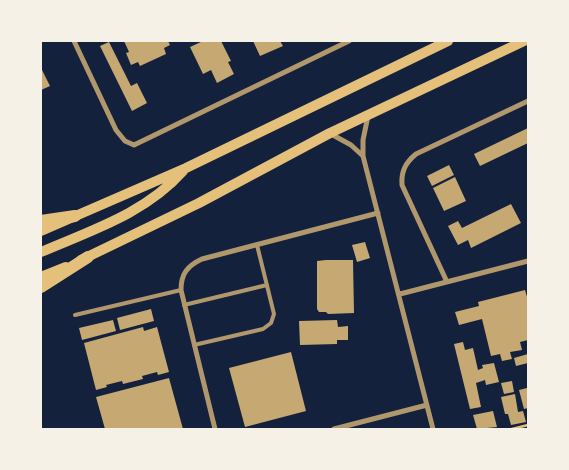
<!DOCTYPE html>
<style>
body{margin:0}
#map{position:relative;width:569px;height:470px;overflow:hidden;background:#14213d;font-family:Poppins,sans-serif}
canvas{display:block}
.frame{position:absolute;inset:0;border:42px solid #f6f1e7;pointer-events:none}
</style>
<div id="map">
<canvas width="569" height="470"></canvas>
<div class="frame"></div>
</div>
<script>
const g = document.querySelector('canvas').getContext('2d');
g.lineJoin = 'round';
function paint(path, color) {
  g.fillStyle = color;
  g.fill(path, 'evenodd');
}
function stroke(path, color, width, dash) {
  g.strokeStyle = color;
  g.lineWidth = width;
  g.lineCap = dash ? 'butt' : 'round';
  g.setLineDash(dash || []);
  g.stroke(path);
}
paint(new Path2D(`
 M124,41H168L170,45L164,48L166,54L140,66L138,62L131,65L126,53L129,52Z
 M203,41H221L231,61L228,62L234,74L217,83L211,70L203,74L190,47Z
 M253,41H280L283,46L260,56Z
 M109,42L131,86L137,83L147,103L132,111L100,46Z
 M41,68L50,86L41,90Z
 M528,128V143L480,166L474,154Z
 M449,165L454,175L432,186L427,176Z
 M455,177L466,201L444,211L433,188Z
 M511,204L521,223L471,248L468,240L458,245L448,226L458,221L462,228Z
 M365,242L370,258L357,262L352,245Z
 M326,260H353L354,313L328,314L326,312H319L317,309V261Z
 M525,290L528,300V340L520,342L522,350L510,352L512,359L502,361L500,354L491,356L482,319L459,325L455,312L479,306L478,302Z
 M151,309L154,321L120,330L117,318Z
 M113,320L116,331L82,340L79,328Z
 M337,320L338,327L348,326V340H337V344L300,345L299,321Z
 M143,327L144,331L157,327L169,372L158,375L157,372L142,376L143,379L123,384L122,381L106,385L107,387L96,390L84,343Z
 M463,342L465,350L473,348L478,370L483,368L482,365L494,363L499,382L486,385L485,380L476,383L481,407L470,409L454,344Z
 M291,352L306,411L245,427L229,368Z
 M528,354V363L516,366L514,358Z
 M169,378L183,429H105L96,397Z
 M512,381L514,392L504,394L501,383Z
 M527,388L528,408L524,409L519,390Z
 M515,394L518,412L523,411L526,422L511,425L508,414H505L501,397Z
 M493,411L497,427L477,429L473,415Z`), '#c6a872');
stroke(new Path2D(`
 M512,429L528,425`), '#e5c07b', 2.5);
stroke(new Path2D(`
 M184,305L267,285
 M75,315L181,290
 M194,345L263,329L271,323L274,314L257,245`), '#b1986c', 4);
stroke(new Path2D(`
 M74,41L116,130L125,141L134,145L349,41
 M368,116L363,140V156L433,429
 M331,134L351,145L363,156
 M447,282L402,185C401,172 405,163 416,154L528,101
 M400,294L528,261
 M215,429L181,290C181,274 187,266 202,259L378,213
 M334,429L427,405`), '#b1986c', 5);
stroke(new Path2D(`
 M41,231L186,168L448,41
 M41,252C92,230 146,213 183,171
 M81,260L199,203L330,133L524,41
 M41,277L66,267`), '#e5c07b', 10);
stroke(new Path2D(`
 M41,221L75,216
 M41,287L88,257`), '#e5c07b', 12);
</script>
